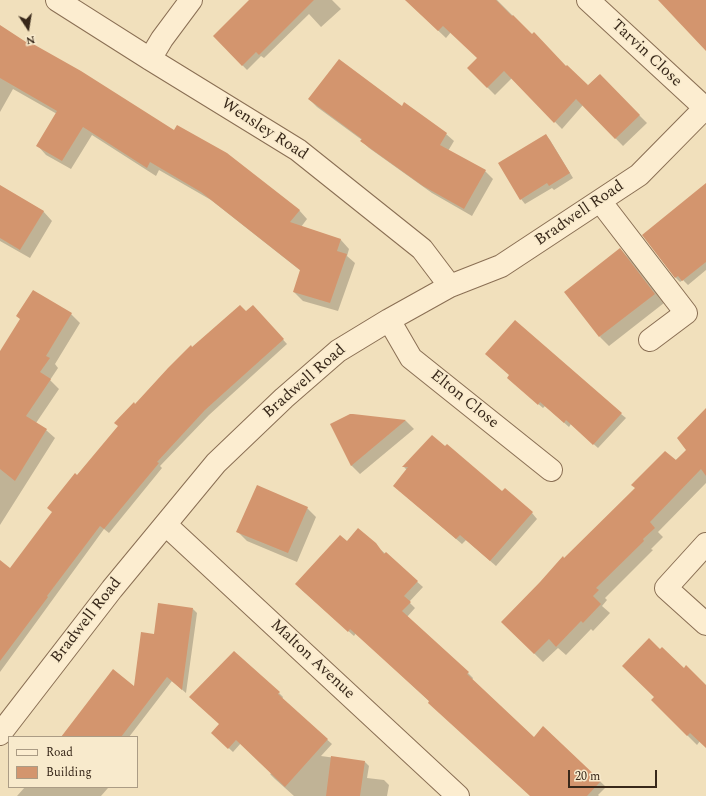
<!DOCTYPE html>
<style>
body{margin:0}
#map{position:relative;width:706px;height:796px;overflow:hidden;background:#f1e0bc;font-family:Spectral,serif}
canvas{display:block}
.legend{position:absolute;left:8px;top:736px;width:130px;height:52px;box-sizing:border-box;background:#f8eacc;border:1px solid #ab9c85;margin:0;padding:5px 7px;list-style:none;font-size:12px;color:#38281a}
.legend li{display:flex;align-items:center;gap:8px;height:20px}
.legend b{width:20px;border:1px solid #ab9c85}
.north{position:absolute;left:8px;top:8px;width:40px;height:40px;-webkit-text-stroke:3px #f8eacc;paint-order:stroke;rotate:168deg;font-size:11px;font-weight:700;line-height:16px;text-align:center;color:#38281a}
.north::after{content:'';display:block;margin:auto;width:14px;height:18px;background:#38281a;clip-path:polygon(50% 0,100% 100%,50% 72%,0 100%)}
.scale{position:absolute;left:568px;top:770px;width:89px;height:18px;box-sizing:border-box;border:2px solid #38281a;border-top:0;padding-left:5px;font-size:12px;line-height:14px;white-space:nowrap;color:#38281a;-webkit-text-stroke:3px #f8eacc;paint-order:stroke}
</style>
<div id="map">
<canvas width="706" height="796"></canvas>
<ul class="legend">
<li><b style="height:5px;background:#fcedd0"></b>Road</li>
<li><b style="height:11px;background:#d3956e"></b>Building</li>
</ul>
<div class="north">N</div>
<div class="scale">20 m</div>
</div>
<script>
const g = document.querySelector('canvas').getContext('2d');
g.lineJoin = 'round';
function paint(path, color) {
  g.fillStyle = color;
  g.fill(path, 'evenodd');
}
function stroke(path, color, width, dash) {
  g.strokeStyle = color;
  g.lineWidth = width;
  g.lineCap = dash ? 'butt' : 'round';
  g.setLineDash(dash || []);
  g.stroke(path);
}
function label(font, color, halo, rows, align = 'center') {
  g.font = font + ' Spectral,serif';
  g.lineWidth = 3;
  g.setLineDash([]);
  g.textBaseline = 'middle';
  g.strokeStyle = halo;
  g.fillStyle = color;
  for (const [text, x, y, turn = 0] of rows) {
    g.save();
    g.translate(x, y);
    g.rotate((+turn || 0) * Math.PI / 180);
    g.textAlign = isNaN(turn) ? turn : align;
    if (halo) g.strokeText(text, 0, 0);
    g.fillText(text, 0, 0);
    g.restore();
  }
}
paint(new Path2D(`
 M250,0H332L341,9L321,27L309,14L264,58L261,56L247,70L214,36Z
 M406,0H497L532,35L566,67L567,66L588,86L599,75L647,123L623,146L583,105L562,129L512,78L495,95L468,68L478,58L451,32L446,38Z
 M0,26L26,43L299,210L307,219L301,227L341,240L349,249L347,256L355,263L338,311L303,301L294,292L301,271L211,200L159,170L156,176L92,135L71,169L46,155L38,146L57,114L13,89L0,112Z
 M309,99L402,107L446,134L454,141L448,151L485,171L493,179L472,216L432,193L369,148L362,141V140L317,107Z
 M546,135L550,140L573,178L554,190L552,188L525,204L521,199Z
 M706,184V270L688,285L683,280L680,282L676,278L643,235Z
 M0,186L43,211L52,221L30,258L0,241Z
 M620,249L629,258L664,303L609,346L600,337Z
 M257,311L287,344L209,415L160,466L162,468L109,533L104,529L0,672V562L10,569L53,512L77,477L136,405L192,348L246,313Z
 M71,314L80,323L55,364L58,368L50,380L59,389L36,423L46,430L55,438L0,525V353Z
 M513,382L621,414L626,418L598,448L571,424L569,427L545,406L543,408Z
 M706,409V483L658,532L663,537L651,549L653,550L605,598L607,600L602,606L610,613L593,631L591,629L566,655L558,648L543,662L502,622L564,559L687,450Z
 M352,415L406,421L414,429L360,474L351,465Z
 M432,436L502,492L532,513L537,519L496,566L466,540L462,544L400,491L407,470L404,467Z
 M307,508L316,517L297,562L247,541L237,531Z
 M347,542L381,550L423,587L409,602L415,608L407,617L468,673L473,678L472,680L534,738L561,744L606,787L598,795L599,796H531L356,633L354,636L302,590Z
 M193,609L197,613L186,693L172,681L129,737H62L135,687L155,635Z
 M660,650L706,687V747L700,741L697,745L652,700L655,697Z
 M279,693L283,697L282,699L332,744L321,756L365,762L369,766L367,778L384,780L389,785L387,796H294L275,779L270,774L272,773L241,743L233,752L217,737Z
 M25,787H107L108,788L101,796H17Z`), '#0003');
paint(new Path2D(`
 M249,0H314L259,55L256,52L242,66L213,36Z
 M405,0H496L512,16L513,15L532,34L534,32L566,66L567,65L588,85L587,86L600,74L640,115L615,139L576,99L554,123L504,71L487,88L467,68L477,58L443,26L438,31Z
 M658,0H706V51Z
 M0,25L26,42V40L81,71L174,130L177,125L227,153L300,210L290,222L341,239L337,251L347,254L330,303L293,292L300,270L201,192L150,162L147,168L83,127L62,161L36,146L57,111L0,78Z
 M339,59L402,106L404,102L447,133L440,145L486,170L464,209L423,186L360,141L362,139L308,99Z
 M546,134L570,173L549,186L547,183L520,200L498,163Z
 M706,183V262L682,281L678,276L675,278L642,235Z
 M0,185L44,211L20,250L0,238Z
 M620,248L655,294L599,337L564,292Z
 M33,290L72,313L46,356L50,358L40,372L51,379L26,416L47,429L15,481L0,469V351L20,319L16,316Z
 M240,305L246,311L253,305L284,339L205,410L157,462L159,463L104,529L100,526L47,596L48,597L0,661V560L10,568L52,512L47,508L75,473L77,475L118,426L114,423L134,402L135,404L168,368L191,345L192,347Z
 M515,320L622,413L593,445L566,420L564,423L540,402L538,405L507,378L509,375L485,354Z
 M706,408V476L701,469L650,522L655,528L643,539L644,541L596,588L599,590L593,596L601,604L583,623L581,621L556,647L549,639L534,654L501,622L540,582L563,556L564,558L635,488L631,485L665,451L676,460L686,450L677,438Z
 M350,414H353L406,420L351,466L330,424Z
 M432,435L445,446L447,444L502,491L505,488L533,512L490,561L460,535L456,539L393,486L408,467H402Z
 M257,485L308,507L288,553L236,532Z
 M358,528L376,543L384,554L386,552L418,581L404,596L411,602L402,611L469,672L467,674L534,737L543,726L601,781L587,796H530L428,703L429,701L350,629L348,632L295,584L340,535L347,541Z
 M158,603L193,608L182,690L167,677L121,737H61L113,669L134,686L141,632L154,634Z
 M649,638L660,649L662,647L684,668L686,665L706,685V748L690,733L687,736L651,700L654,697L622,666Z
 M234,651L280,692L278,694L328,739L285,787L236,740L228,749L211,733L219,724L189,697Z
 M331,756L365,761L360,796H326Z`), '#d3956e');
const minor = new Path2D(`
 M57,0L150,59L298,150L422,249L450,286
 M588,0L705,108
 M150,59L162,39L191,0
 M600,201L686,313L650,340
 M389,320L411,358L551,470
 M166,525L458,796
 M706,544L666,588L706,624
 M0,734L112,589L216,463L284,398L338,351L389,320L450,286L501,266L639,175L706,107`);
stroke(minor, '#8a6f54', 24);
stroke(minor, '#fcedd0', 22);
label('16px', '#38281a', '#f8eacc', [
 ["Tarvin Close",646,54,43],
 ["Wensley Road",264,130,33],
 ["Bradwell Road",580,214,-34],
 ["Bradwell Road",305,382,-41],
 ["Elton Close",464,400,39],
 ["Bradwell Road",87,621,-52],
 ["Malton Avenue",312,660,43]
]);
</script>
